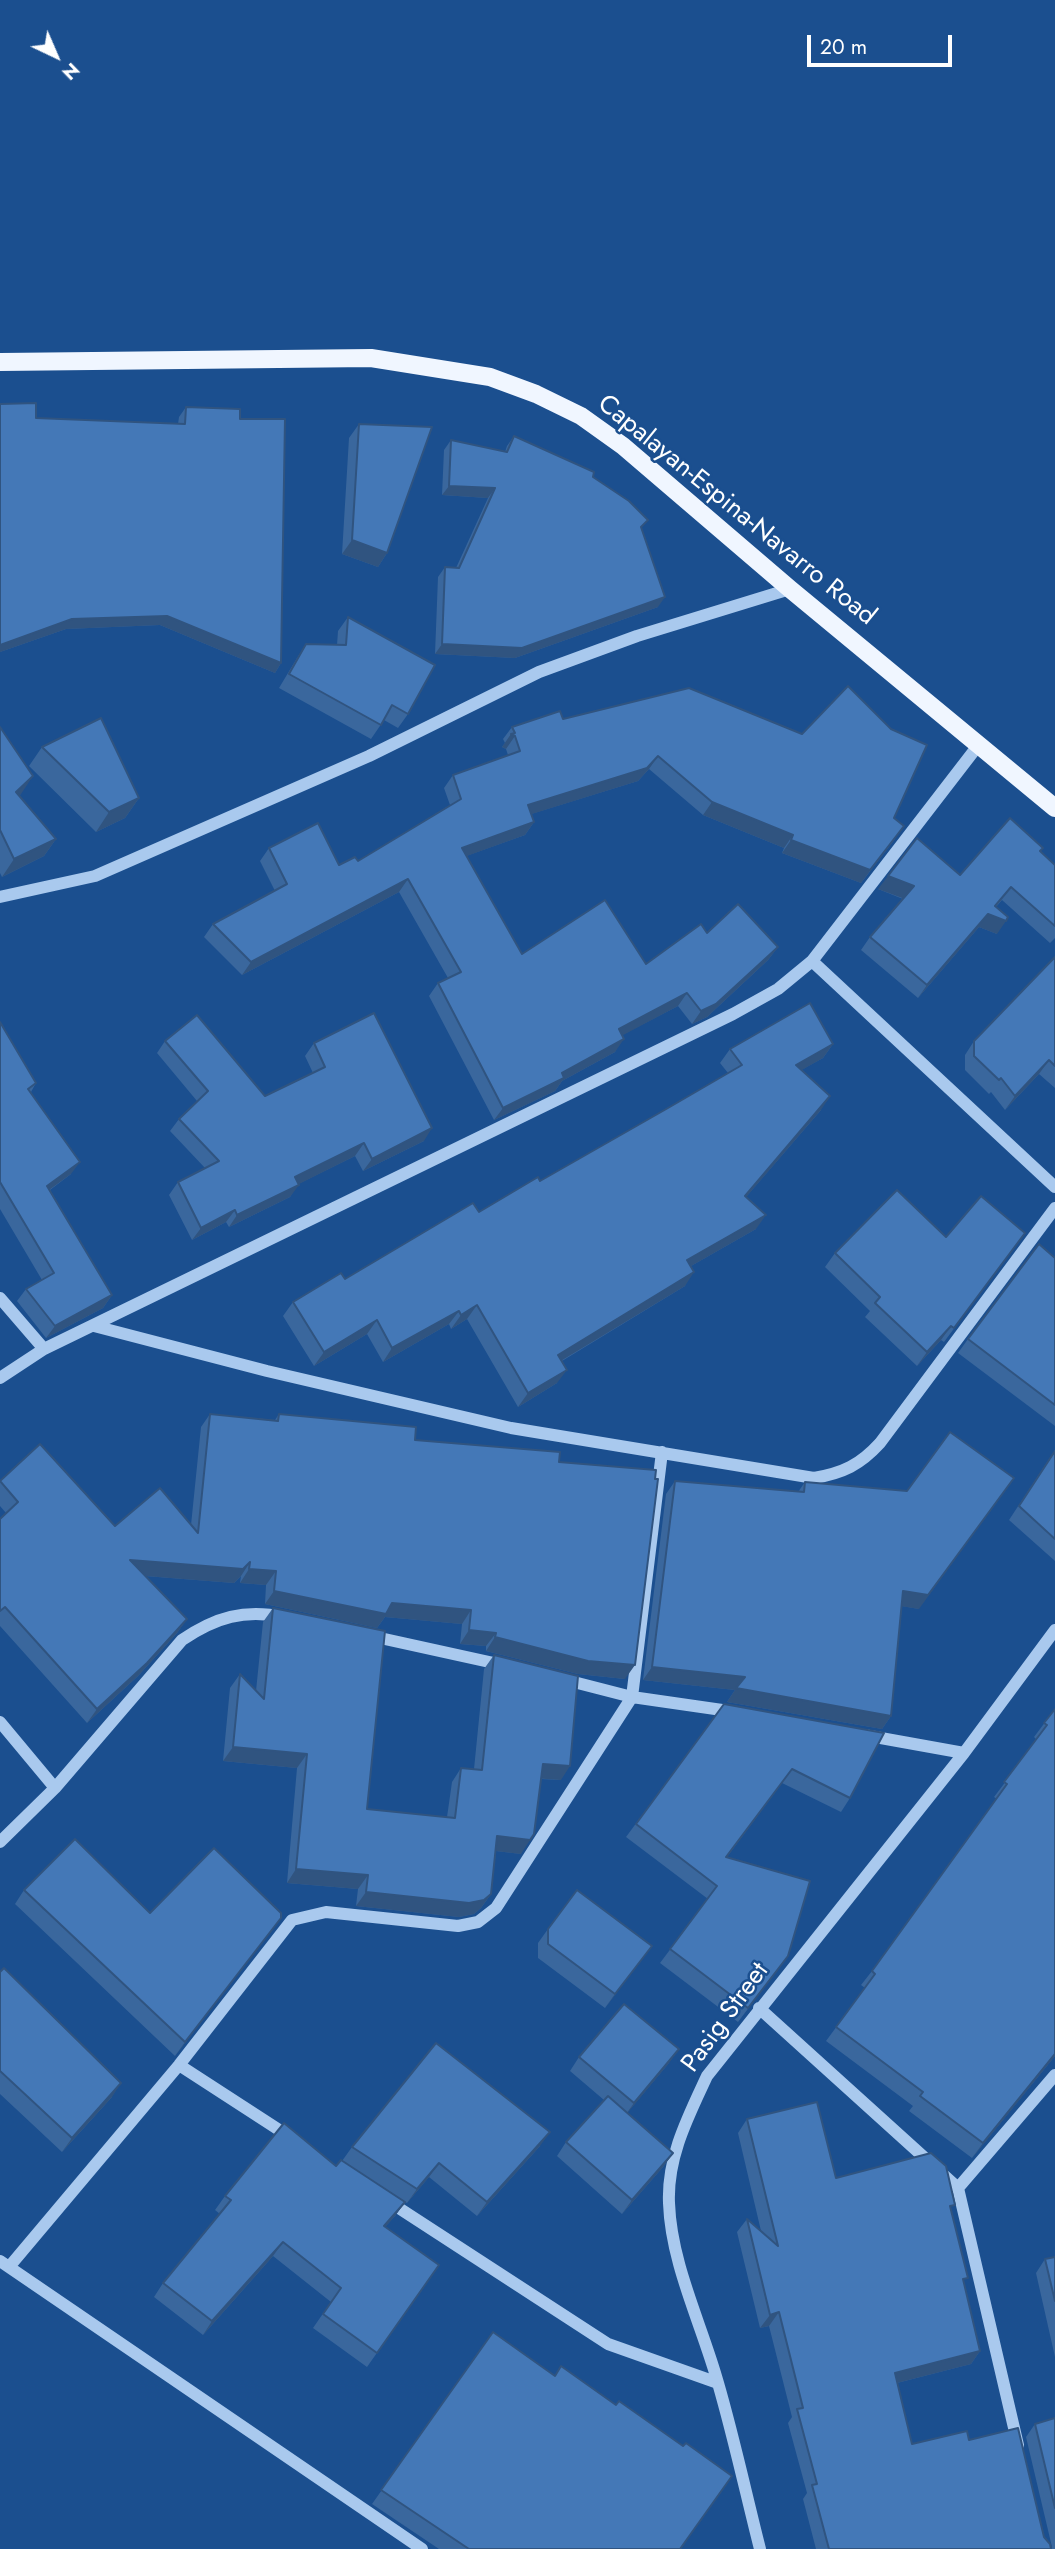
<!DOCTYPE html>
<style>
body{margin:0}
#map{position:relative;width:1055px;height:2549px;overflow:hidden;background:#1b4f8f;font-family:Jost,sans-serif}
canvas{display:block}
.north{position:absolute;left:21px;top:21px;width:70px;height:70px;-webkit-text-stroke:5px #1b4f8f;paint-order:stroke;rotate:136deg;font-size:19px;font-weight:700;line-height:28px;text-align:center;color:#fff}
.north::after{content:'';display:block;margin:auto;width:24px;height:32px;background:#fff;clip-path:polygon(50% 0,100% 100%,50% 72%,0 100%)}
.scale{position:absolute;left:807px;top:35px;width:145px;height:32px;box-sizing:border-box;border:4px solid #fff;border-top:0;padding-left:9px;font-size:21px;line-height:24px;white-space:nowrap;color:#fff;-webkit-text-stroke:5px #1b4f8f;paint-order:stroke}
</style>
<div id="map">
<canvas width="1055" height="2549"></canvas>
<div class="north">N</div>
<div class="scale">20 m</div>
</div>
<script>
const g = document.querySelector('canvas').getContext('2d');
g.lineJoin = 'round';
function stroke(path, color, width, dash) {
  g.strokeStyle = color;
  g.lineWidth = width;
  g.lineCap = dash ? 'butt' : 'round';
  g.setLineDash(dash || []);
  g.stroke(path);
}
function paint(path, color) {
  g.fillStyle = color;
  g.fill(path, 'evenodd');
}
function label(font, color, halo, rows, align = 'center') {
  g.font = font + ' Jost,sans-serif';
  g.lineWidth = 5;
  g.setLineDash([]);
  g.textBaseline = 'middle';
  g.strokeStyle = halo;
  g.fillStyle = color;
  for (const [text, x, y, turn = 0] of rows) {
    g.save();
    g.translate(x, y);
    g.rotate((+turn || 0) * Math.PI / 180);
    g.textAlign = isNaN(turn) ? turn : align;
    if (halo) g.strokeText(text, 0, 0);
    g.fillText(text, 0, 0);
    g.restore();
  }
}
stroke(new Path2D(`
 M0,897L95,876L369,756L539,672L637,636L790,589
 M812,961L1055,1187
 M0,1298L44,1349
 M94,1326L267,1371L511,1428L814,1478C843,1473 860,1465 880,1443L1055,1208
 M0,1378L44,1349L733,1014L778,989L812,961L980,743
 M371,1636L503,1665
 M562,1679L632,1697L736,1712
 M0,1722L55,1788
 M864,1735L964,1753
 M0,1842L55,1788L182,1640C216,1617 244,1609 284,1617
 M759,2008L958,2188
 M179,2065L290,2137
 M388,2201L608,2344L718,2383
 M0,2261L422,2549
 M9,2267L179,2065L292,1920L326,1912L458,1926L478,1922L496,1908L632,1697L662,1452
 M1018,2445L958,2188L1055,2075
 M760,2549C746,2494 734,2438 718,2383C702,2325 671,2264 669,2203C667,2157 688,2117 707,2076L964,1753L1055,1630`), '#a9c9ee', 12);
stroke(new Path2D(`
 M0,362L371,358L490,377L536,394L581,416L623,446L790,589L1055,808`), '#f0f6ff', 18);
paint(new Path2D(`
 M0,404L36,418L178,424L179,417L186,407L240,419L281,663L275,673L160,625L66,629L0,652Z
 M359,424L387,553L378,567L342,554L349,438Z
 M514,436L593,477L642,529L658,607L515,658L435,654L438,577L445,567L456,568L488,498L442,495L444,450L451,440L505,452L507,446Z
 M348,617L408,714L398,728L384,720L371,739L279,688L297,658L306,644L337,645L338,631Z
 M563,719L894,818L895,839L861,883L782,853L784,848L703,815L649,769L638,781L531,814L534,822L525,835L466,856L522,954L646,964L707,933L778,947L768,960L707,1017L692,1024L678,1006L622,1035L615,1052L562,1081L555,1091L494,1120L429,996L438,983L448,978L399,892L242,975L204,937L213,924L275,891L260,861L269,848L339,865L358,861L450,805L444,788L453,775L508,755L506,749L502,747L505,743L503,739L512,727Z
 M0,727L21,794L19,795L56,839L44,856L2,877L0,873Z
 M42,747L139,798L125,818L96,832L29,766Z
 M1043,848L1040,852L1055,865V938L1050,943L1002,900L996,907L997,934L979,927L918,998L861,950L870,937L903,899L878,889L960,875Z
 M1055,957V1088L1039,1074L1005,1110L991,1092L989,1094L965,1070V1055L974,1041Z
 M0,1022L36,1083L31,1092L71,1174L50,1190L112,1295L103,1308L46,1338L17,1301L26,1289L42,1280L0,1209Z
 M165,1041L265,1096L313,1073L305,1056L314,1043L424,1141L363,1171L355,1156L298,1184L290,1197L229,1227L226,1222L192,1240L169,1195L178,1182L205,1168L170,1131L179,1119L197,1101L157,1053Z
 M833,1044L823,1058L801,1070L821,1110L746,1197L756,1229L691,1266L685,1286L562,1361L557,1383L518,1407L467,1319L451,1329L449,1324L383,1362L367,1334L314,1366L283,1316L293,1302L345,1279L540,1181L728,1073L720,1063L730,1049Z
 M946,1237L1015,1247L944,1342L941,1340L917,1366L865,1317L870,1311L825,1267L835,1253Z
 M1055,1258V1426L958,1353L968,1339Z
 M210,1414L275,1420L279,1414L415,1440L559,1462L625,1679L578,1674L486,1651V1646L460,1644L462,1624L385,1617L377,1628L265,1604L266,1585L240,1583L241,1576L234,1583L145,1576L187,1619L177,1633L138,1676L87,1723L0,1626V1519L6,1513L0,1506V1481L115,1526L191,1525L201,1427Z
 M1055,1450V1561L1009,1520Z
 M675,1481L798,1492L805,1482L919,1609L902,1606L891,1716L882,1729L727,1702L735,1690L643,1680L666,1494Z
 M273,1608L367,1809L447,1817L452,1782L461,1768L474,1769L484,1669L494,1655L561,1780L541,1779L521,1854L496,1851L491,1894L481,1908L474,1914L459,1917L356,1906L358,1889L287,1883L297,1768L223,1761L230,1688L240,1674L256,1691L263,1622Z
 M724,1704L850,1798L841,1812L782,1783L727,1857L778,1969L738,2022L660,1963L708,1899L626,1837Z
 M1055,1709V2056L972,2158L909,2111L913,2106L826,2041L865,1988L861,1985L872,1971L997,1799L994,1797L1037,1740L1034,1737Z
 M24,1890L150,1913L281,1918L175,2056L15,1904Z
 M548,1929L652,1946L605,2008L538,1958V1943Z
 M0,1972L112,2097L62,2152L0,2094Z
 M579,2057L669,2063L627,2113L673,2153L663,2167L622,2214L557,2156L566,2142L604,2100L570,2071Z
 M747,2119L836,2178L951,2211L964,2284L980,2351L971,2364L897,2383L912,2444L969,2440L1044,2537L1051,2549H816L803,2499L807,2493L788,2423L792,2417L769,2326L760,2328L737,2232L747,2219L761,2231L738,2133Z
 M540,2146L477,2216L429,2177L407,2203L342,2161L352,2147Z
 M336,2166L405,2202L395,2216L385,2227L439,2265L367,2367L313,2328L331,2302L273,2256L203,2335L154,2297L163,2283L220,2214L215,2210L225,2196Z
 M1055,2257V2357L1036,2273L1045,2259Z
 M493,2332L680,2549H439L372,2504Z
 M1055,2418V2549H1051L1052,2547L1026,2437L1035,2424Z`), '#3a679d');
paint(new Path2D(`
 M449,486L495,488L488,498L442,495Z
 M352,540L387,553L378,567L342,554Z
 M665,597L658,607L515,658L435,654L442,644Z
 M167,616L281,663L275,673L160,625L66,629L0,652V645L72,619Z
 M511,734L515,736L506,749L502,747Z
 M658,756L649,769L638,781L519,818L528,805Z
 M33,776L21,794L4,809L16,792Z
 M139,798L125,818L96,832L109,812Z
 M712,802L793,835L784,848L703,815Z
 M534,822L525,835L453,861L462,848Z
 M904,826L861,883L782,853L791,840Z
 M56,839L44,856L2,877L14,859Z
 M888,876L914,886L905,899L878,889Z
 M408,879L399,892L242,975L251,962Z
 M1011,887L989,914L1006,921L997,934L979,927L918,998L927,985Z
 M778,947L768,960L707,1017L692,1024L701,1011Z
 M687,993L678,1006L610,1042L619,1029Z
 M624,1039L615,1052L562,1081L555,1091L494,1120L503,1108L562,1073Z
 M833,1044L823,1058L786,1079L796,1065Z
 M1049,1060L1039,1074L1005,1110L1015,1096Z
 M830,1096L821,1110L735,1210L745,1196Z
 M432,1128L424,1141L363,1171L372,1159Z
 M364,1143L355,1156L287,1190L295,1177Z
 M80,1162L71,1174L38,1198L47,1186Z
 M299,1185L290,1197L229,1227L237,1215Z
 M235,1210L226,1222L192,1240L201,1228Z
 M766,1215L756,1229L677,1274L687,1260Z
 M694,1272L685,1286L549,1368L558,1355Z
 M112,1295L103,1308L46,1338L55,1326Z
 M477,1305L467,1319L451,1329L461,1315Z
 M459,1311L449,1324L383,1362L392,1348Z
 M377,1320L367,1334L314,1366L324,1352Z
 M951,1326L941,1340L917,1366L927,1352Z
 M567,1370L557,1383L518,1407L528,1393Z
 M1014,1478L919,1609L894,1605L903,1591Z
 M130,1560L250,1562L241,1576L234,1583L120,1574Z
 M249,1569L276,1571L266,1585L240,1583Z
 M274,1591L471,1610L462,1624L385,1617L377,1628L265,1604Z
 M187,1619L177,1633L138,1676L87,1723L97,1709Z
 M469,1630L496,1633L486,1646L460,1644Z
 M495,1637L635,1665L625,1679L578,1674L486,1651Z
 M652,1667L745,1677L891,1716L882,1729L727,1702L735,1690L643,1680Z
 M233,1747L307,1754L297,1768L223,1761Z
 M543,1764L570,1766L561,1780L533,1778Z
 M497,1836L530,1840L521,1854L487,1850Z
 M296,1869L368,1875L358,1889L287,1883Z
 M366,1892L491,1894L481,1908L474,1914L459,1917L356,1906Z
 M281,1918L271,1932L175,2056L185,2042Z
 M652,1946L642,1960L605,2008L615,1994Z
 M679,2049L669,2063L624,2117L634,2103Z
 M1055,2054V2056L972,2158L983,2143Z
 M121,2083L112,2097L62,2152L72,2138Z
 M550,2132L540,2146L477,2216L487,2202Z
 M673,2153L663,2167L622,2214L632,2200Z
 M439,2163L429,2177L407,2203L417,2189Z
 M405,2202L395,2216L374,2240L384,2226Z
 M283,2242L273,2256L203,2335L212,2321Z
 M779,2312L769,2326L760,2328L770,2315Z
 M980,2351L971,2364L885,2386L895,2373Z`), '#305480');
const building = new Path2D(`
 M36,403V418L185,424L186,407L240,409V419H285L281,663L167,616L72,619L0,645V404Z
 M359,424L432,427L387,553L352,540Z
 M514,436L594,472L593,477L629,501L648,520L641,527L665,597L522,648L442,644L445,567L459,568L495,488L449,486L451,440L507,452Z
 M348,617L435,665L408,714L392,705L381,725L289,674L306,644L346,645Z
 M848,686L891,729L927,745L894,818L904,826L870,870L791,840L793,835L712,802L658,756L647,768L528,805L534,822L462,848L522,954L605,900L646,964L701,924L707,933L738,904L778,947L716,1004L701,1011L687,993L619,1029L624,1039L562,1073L564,1078L503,1108L438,983L461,972L408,879L251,962L213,924L287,884L269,848L318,823L339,865L355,857L358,861L461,799L453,775L520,751L515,736L511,734L515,733L512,727L560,711L563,719L689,688L802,734Z
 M101,718L139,798L109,812L42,747Z
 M0,727L33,776L16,792L56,839L14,859L0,830Z
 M1010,818L1043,848L1040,851L1055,865V926L1011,887L995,906L1008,917L1006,921L988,914L927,985L870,937L914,886L888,876L917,838L960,875Z
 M1055,957V1066L1049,1060L1015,1096L1001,1078L999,1080L974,1056V1041Z
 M810,1003L833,1044L796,1065L830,1096L745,1196L766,1215L687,1260L694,1272L558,1355L567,1370L528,1393L477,1305L461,1315L459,1311L392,1348L377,1320L324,1352L293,1302L341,1273L345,1279L473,1203L479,1212L538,1177L540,1181L668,1108L742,1065L730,1049Z
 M374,1013L432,1128L372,1159L364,1143L295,1177L299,1185L237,1215L235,1210L201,1228L178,1182L219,1161L179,1119L208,1091L165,1041L197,1015L265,1096L325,1067L314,1043Z
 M0,1022L36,1083L28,1089L80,1162L47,1186L112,1295L55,1326L26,1289L54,1273L0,1182Z
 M897,1190L946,1237L981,1196L1025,1233L954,1328L951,1326L927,1352L875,1303L880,1297L835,1253Z
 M1039,1244L1055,1258V1405L968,1339Z
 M210,1414L278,1421L279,1414L416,1427L415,1440L560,1452L559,1462L656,1470L655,1479H658L635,1665L588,1661L495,1637L496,1633L469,1630L471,1610L392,1603L386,1614L274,1591L276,1571L249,1569L250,1562L243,1569L130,1560L187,1619L147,1663L97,1709L5,1607L0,1611V1519L18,1502L0,1481L40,1444L115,1526L160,1488L198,1533Z
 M950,1432L1014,1478L928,1595L903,1591L891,1716L736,1688L745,1677L652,1667L675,1481L804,1492L805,1482L907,1491Z
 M1055,1451V1539L1019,1506Z
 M273,1608L385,1631L367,1809L455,1818L461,1768L482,1770L494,1655L578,1676L570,1766L543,1764L534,1834L530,1840L497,1836L491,1894L484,1900L469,1903L366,1892L368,1875L296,1869L307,1754L233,1747L240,1674L264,1699Z
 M724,1704L884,1733L850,1798L792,1769L726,1857L810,1881L788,1956L748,2008L670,1949L717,1886L636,1824Z
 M1055,1709V2054L983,2143L920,2096L923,2092L836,2027L875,1974L872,1971L1007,1784L1004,1782L1047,1725L1044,1723Z
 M75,1839L150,1913L214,1848L281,1913V1918L185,2042L24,1890Z
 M577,1890L652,1946L615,1994L548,1944V1929Z
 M4,1968L121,2083L72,2138L0,2071V1972Z
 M624,2004L679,2049L634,2103L579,2057Z
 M436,2043L550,2132L487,2202L439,2163L417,2189L352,2147Z
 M608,2096L673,2153L632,2200L566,2142Z
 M817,2102L836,2178L931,2153L946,2166L955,2205L950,2206L968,2278L963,2279L980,2351L895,2373L912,2444L967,2431L969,2440L1018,2428L1044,2537L1050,2544L1051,2549H829L812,2485L817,2484L797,2409L803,2408L779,2312L770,2315L747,2219L778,2246L747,2119Z
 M284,2123L336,2166L341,2160L405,2202L384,2226L439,2265L377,2353L323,2314L341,2288L283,2242L212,2321L163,2283L231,2200L225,2196Z
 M1055,2257V2301L1045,2259Z
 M493,2332L555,2376L561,2366L616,2405L619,2401L683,2446L686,2443L732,2476L680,2549H469L381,2490Z
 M1055,2418V2508L1035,2424Z`);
paint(building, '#4478b7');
stroke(building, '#305480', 2);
label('26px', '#fff', '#1b4f8f', [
 ["Capalayan-Espina-Navarro Road",736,511,39],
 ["Pasig Street",726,2018,-54]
]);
</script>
